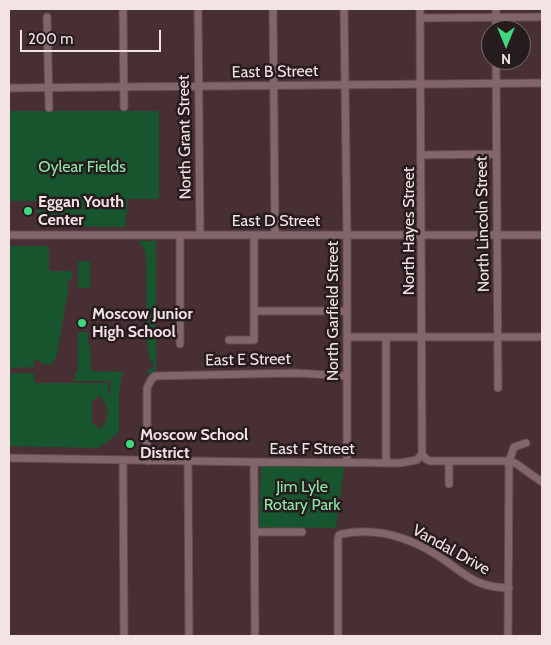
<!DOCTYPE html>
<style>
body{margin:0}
#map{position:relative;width:551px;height:645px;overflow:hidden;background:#482f34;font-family:Cabin,sans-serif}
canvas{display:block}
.frame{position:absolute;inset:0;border:10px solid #f3e3e5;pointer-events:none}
.north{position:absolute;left:481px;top:20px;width:50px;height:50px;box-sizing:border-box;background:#261b1d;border:1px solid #786b6d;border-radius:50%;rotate:180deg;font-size:14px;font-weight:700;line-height:20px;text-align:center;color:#f3e3e5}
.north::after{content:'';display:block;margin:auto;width:18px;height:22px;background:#41d77c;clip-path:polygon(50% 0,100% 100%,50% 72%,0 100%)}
.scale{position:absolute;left:20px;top:30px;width:141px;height:22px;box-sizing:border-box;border:2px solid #f3e3e5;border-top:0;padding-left:6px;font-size:15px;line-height:18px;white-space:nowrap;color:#f3e3e5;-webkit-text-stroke:4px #261b1d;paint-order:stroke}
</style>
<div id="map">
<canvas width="551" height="645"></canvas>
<div class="frame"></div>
<div class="north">N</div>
<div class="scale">200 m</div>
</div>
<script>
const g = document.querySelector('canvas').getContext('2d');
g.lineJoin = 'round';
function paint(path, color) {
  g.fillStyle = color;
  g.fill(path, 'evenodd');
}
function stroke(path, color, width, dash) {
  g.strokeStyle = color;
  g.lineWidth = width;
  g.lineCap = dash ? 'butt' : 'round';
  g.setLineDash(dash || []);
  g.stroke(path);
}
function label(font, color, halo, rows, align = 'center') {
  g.font = font + ' Cabin,sans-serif';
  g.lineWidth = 5;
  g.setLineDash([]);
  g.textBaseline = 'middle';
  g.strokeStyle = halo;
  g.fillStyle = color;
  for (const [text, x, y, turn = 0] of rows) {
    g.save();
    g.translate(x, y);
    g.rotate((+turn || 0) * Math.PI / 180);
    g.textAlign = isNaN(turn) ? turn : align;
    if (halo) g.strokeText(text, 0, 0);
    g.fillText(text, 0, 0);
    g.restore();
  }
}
paint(new Path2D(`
 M9,111H159V199H128L125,227L37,226V201H9Z
 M138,241H156V371L149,375L147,371L154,367L149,356L147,343L146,257L144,248Z
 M9,246H49V271H70L72,273V278L68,280V291L57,354C53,370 46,364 34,359V367L9,368Z
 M78,261H90V288H78Z
 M78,332H88V344L90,345L91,371L123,372L119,390V432L107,442L97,448L9,446V373H34L35,383H108V394L110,395V381H75V373L78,372ZM100,395C110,406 110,419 100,429L92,423V402Z
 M261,466L344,467L336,528L259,527Z`), '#17552e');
const minor = new Path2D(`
 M123,9L124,107
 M198,9L200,235
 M273,9L275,234
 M344,9L347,235V462
 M420,9L422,454
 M496,9V30
 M47,17L49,108
 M420,18L542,17
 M496,60L498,388
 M9,88L542,83
 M422,155L496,154
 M9,235H542
 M254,311H347
 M347,337H542
 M229,340H254V235
 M180,344V235
 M422,454L426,459L430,461H504L515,463L542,482
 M9,458L254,462L400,463L417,460L422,454
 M123,460L124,636
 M147,461V388L151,380L155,376L296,373L347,376
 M188,461L189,636
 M449,461V484
 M254,462L255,636
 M386,463V337
 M255,532H302
 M338,636V539L339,535L342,534C377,527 411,538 440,557C467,575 474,587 509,588
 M508,636L509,462L514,447L526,443`);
stroke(minor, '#604c50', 9);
stroke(minor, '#82666b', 7);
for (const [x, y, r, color] of [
 [28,211,5,"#41d77c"],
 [82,323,5,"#41d77c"],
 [130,444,5,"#41d77c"]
]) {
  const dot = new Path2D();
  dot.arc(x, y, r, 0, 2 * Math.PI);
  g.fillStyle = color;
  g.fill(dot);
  stroke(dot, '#261b1d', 2);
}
label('16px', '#f3e3e5', '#261b1d', [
 ["East B Street",275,72,-1],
 ["North Grant Street",185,137,-91],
 ["East D Street",276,221],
 ["North Lincoln Street",483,224,-91],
 ["North Hayes Street",409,231,-90],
 ["North Garfield Street",333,311,-90],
 ["East E Street",248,360,-1],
 ["East F Street",312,449],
 ["Vandal Drive",451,550,29]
]);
label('16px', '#8ce7a7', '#261b1d', [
 ["Oylear Fields",82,167],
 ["Jim Lyle",302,487],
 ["Rotary Park",302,505]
]);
label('bold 16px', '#f3e3e5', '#261b1d', [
 ["Eggan Youth",38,202],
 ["Center",38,220],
 ["Moscow Junior",92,314],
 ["High School",92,332],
 ["Moscow School",140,435],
 ["District",140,453]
], 'left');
</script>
